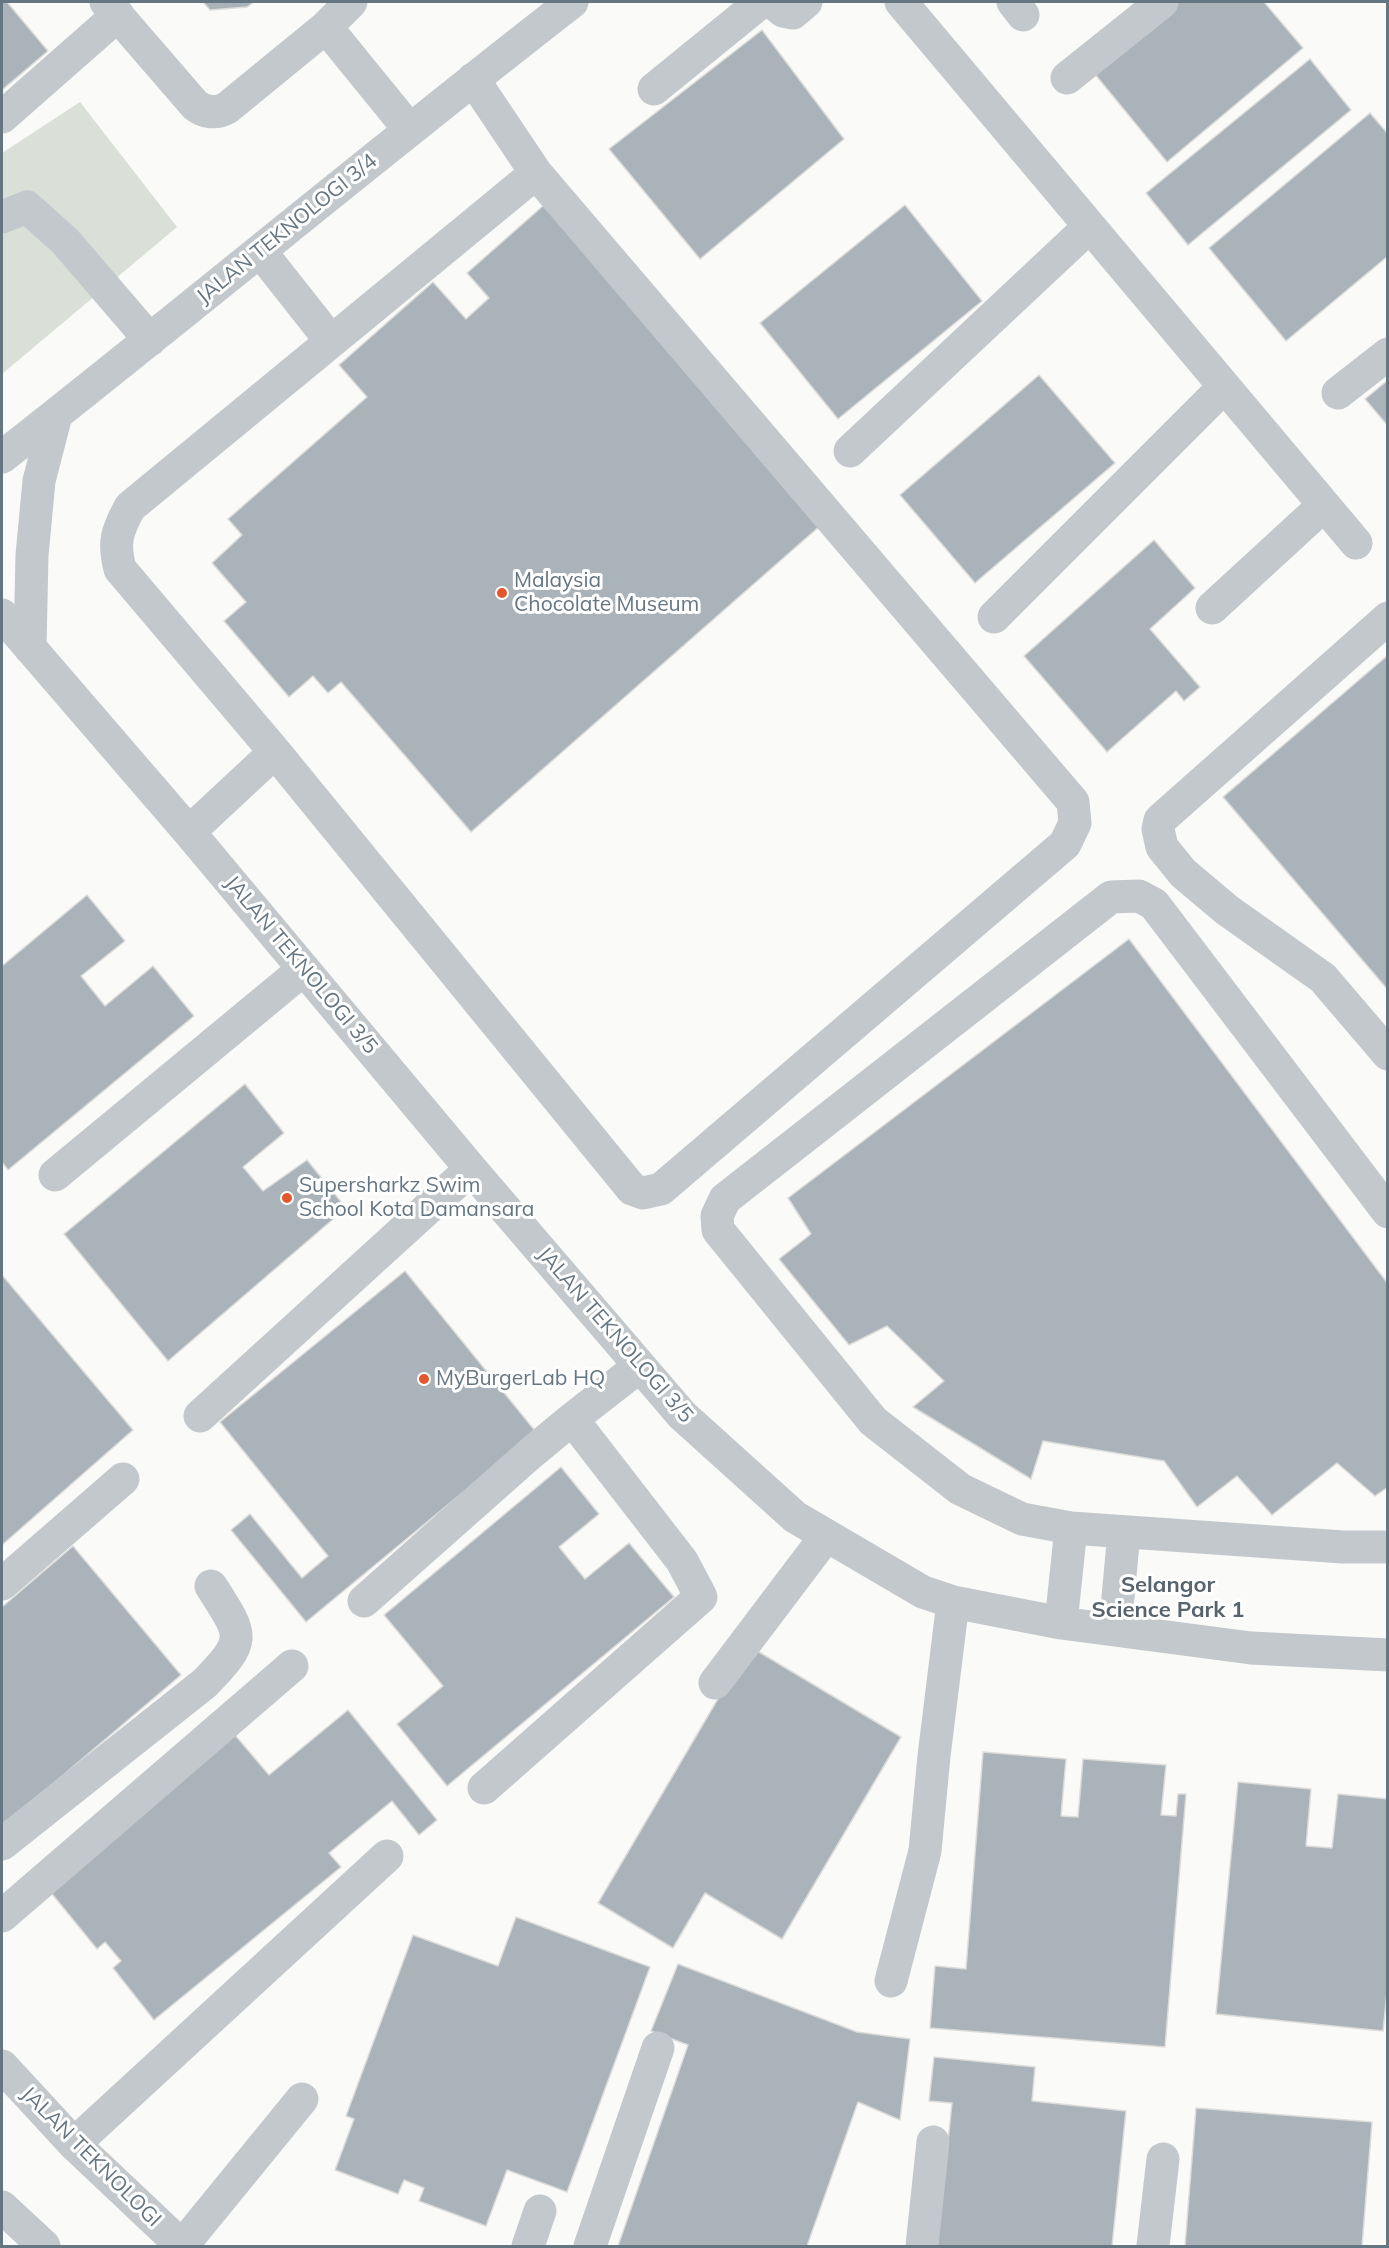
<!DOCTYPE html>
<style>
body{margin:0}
#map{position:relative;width:1389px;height:2248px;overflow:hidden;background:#fafaf8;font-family:Mulish,sans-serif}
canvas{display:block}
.frame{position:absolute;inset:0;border:3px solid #657683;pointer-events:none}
</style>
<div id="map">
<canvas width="1389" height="2248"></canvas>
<div class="frame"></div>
</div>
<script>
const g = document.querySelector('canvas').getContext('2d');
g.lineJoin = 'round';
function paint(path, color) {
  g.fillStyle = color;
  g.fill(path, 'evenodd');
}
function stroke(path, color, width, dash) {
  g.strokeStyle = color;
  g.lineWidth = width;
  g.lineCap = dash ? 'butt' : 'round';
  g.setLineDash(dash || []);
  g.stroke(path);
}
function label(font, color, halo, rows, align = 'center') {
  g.font = font + ' Mulish,sans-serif';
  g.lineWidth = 6;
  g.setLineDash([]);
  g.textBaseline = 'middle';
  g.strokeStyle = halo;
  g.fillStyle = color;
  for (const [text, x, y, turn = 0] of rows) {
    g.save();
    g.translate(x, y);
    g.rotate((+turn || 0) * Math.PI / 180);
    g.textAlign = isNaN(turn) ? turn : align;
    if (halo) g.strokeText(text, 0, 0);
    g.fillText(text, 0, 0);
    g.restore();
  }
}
paint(new Path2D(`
 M80,102L177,227L2,374V153Z`), '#dadfd7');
const building = new Path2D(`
 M2,2H7L48,51L2,90Z
 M203,2H254L247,7L210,10Z
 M1179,2H1264L1303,48L1167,162L1094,73Z
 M762,30L844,139L700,259L609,149Z
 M1310,59L1351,110L1188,245L1146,193Z
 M1370,113L1388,134V256L1286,341L1209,248Z
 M544,205L821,525L471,832L341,682L328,693L313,676L289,697L224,621L246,602L212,563L242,535L228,519L367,397L339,365L433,282L466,319L489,298L467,273Z
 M905,205L982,301L838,419L760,323Z
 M1039,375L1115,463L975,583L900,495Z
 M1388,380V426L1365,399Z
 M1154,540L1195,588L1150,629L1200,687L1184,701L1176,691L1107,752L1024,656Z
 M1388,655V990L1223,797Z
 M87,895L125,941L81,976L105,1006L153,966L194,1016L8,1170L2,1162V966Z
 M1129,939L1388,1284V1487L1375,1496L1337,1463L1272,1515L1237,1476L1197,1507L1164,1461L1043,1441L1031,1479L913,1407L944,1381L887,1326L849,1345L779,1259L811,1234L788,1198Z
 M245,1084L284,1133L243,1167L263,1191L307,1160L346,1208L168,1361L64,1234Z
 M405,1271L536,1432L306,1622L231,1530L250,1514L302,1578L328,1556L220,1422Z
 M2,1275L133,1430L2,1545Z
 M561,1467L599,1514L559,1547L585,1579L629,1543L674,1597L447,1786L397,1724L443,1686L384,1615Z
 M73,1546L181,1675L2,1827V1607Z
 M749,1646L901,1737L782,1939L705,1893L673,1948L598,1903Z
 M348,1710L437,1820L419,1835L392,1801L329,1853L341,1867L154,2020L113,1968L121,1961L105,1942L97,1949L48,1889L235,1735L269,1775Z
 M983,1752L1066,1759L1061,1816L1078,1817L1083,1759L1166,1765L1161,1815L1176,1816L1178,1794H1186L1165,2047L930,2028L935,1966L966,1969Z
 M1238,1782L1311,1789L1306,1846L1332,1848L1338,1794L1388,1799V1982L1383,2031L1216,2014Z
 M516,1917L650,1967L567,2192L507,2170L486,2226L419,2201L424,2188L404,2180L398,2194L335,2170L354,2119L346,2116L413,1935L498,1966Z
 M678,1964L857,2032L910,2039L900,2120L858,2102L807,2246H618L688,2045L651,2031Z
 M934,2057L1035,2067L1032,2101L1126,2111L1112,2246H937L952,2103L929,2101Z
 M1196,2108L1372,2122L1362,2246H1185Z`);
paint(building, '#aab3b9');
stroke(building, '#dcdcda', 1.5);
stroke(new Path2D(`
 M106,2L195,105C205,113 216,114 227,108L326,27L351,2
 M772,2L783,11L793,13L806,2
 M901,2L1356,543
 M1013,2L1023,15
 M326,27L409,129
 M1067,78L1162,2
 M473,79L536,173L1073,802L1075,823L1065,844L661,1189L643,1193L632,1189L275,752L120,569C113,542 117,531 130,507L536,173
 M654,89L761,2
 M2,117L118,15
 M2,217L27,207L65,241L150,340
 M260,251L331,341
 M1338,393L1388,354
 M850,451L1089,227
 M2,457C193,307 380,151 572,2
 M1212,608L1323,506
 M2,615L189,832L471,1169L682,1415L795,1517L923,1592L953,1602L1061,1623L1251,1648L1388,1655
 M994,617L1224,387
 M1388,618L1160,820L1158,829L1162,847L1183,873L1227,910L1323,978L1388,1054
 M30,648L32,555L39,481L56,415
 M189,832L275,752
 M55,1175L304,969
 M1388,1212L1154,904L1139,896L1111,897L725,1199L717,1216L718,1230L873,1421L960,1489L1022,1519L1071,1528L1343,1547H1388
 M200,1416L471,1169
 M572,1419L640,1366
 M2,1584L123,1479
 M364,1601L531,1453L572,1419L682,1561L701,1597L484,1788
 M1061,1623L1071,1528
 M1115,1630L1124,1532
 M715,1683L826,1536
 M2,1844L205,1683C248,1639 243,1636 211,1586
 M2,1916L292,1666
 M891,1981L925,1851L934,1756L953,1602
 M2,2066L74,2144L182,2246
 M74,2144L387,1856
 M2,2207L44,2246
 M182,2246L302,2099
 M528,2246L540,2211
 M590,2246L658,2048
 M922,2246L933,2142
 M1153,2246L1163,2159`), '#c3c8cc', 33);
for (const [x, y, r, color] of [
 [502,593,6,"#e4572e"],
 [287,1198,6,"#e4572e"],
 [424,1379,6,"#e4572e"]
]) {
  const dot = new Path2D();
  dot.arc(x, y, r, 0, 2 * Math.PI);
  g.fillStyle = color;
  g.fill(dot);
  stroke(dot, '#fff', 2);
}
label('21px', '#657683', '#fff', [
 ["JALAN TEKNOLOGI 3/4",287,229,-39],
 ["JALAN TEKNOLOGI 3/5",301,965,50],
 ["JALAN TEKNOLOGI 3/5",615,1335,49],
 ["JALAN TEKNOLOGI",91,2157,45]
]);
label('21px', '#657683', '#fff', [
 ["Malaysia",514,581],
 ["Chocolate Museum",514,605],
 ["Supersharkz Swim",299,1186],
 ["School Kota Damansara",299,1210],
 ["MyBurgerLab HQ",436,1379]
], 'left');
label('bold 22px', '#57646e', '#fff', [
 ["Selangor",1168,1585],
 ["Science Park 1",1168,1610]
]);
</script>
